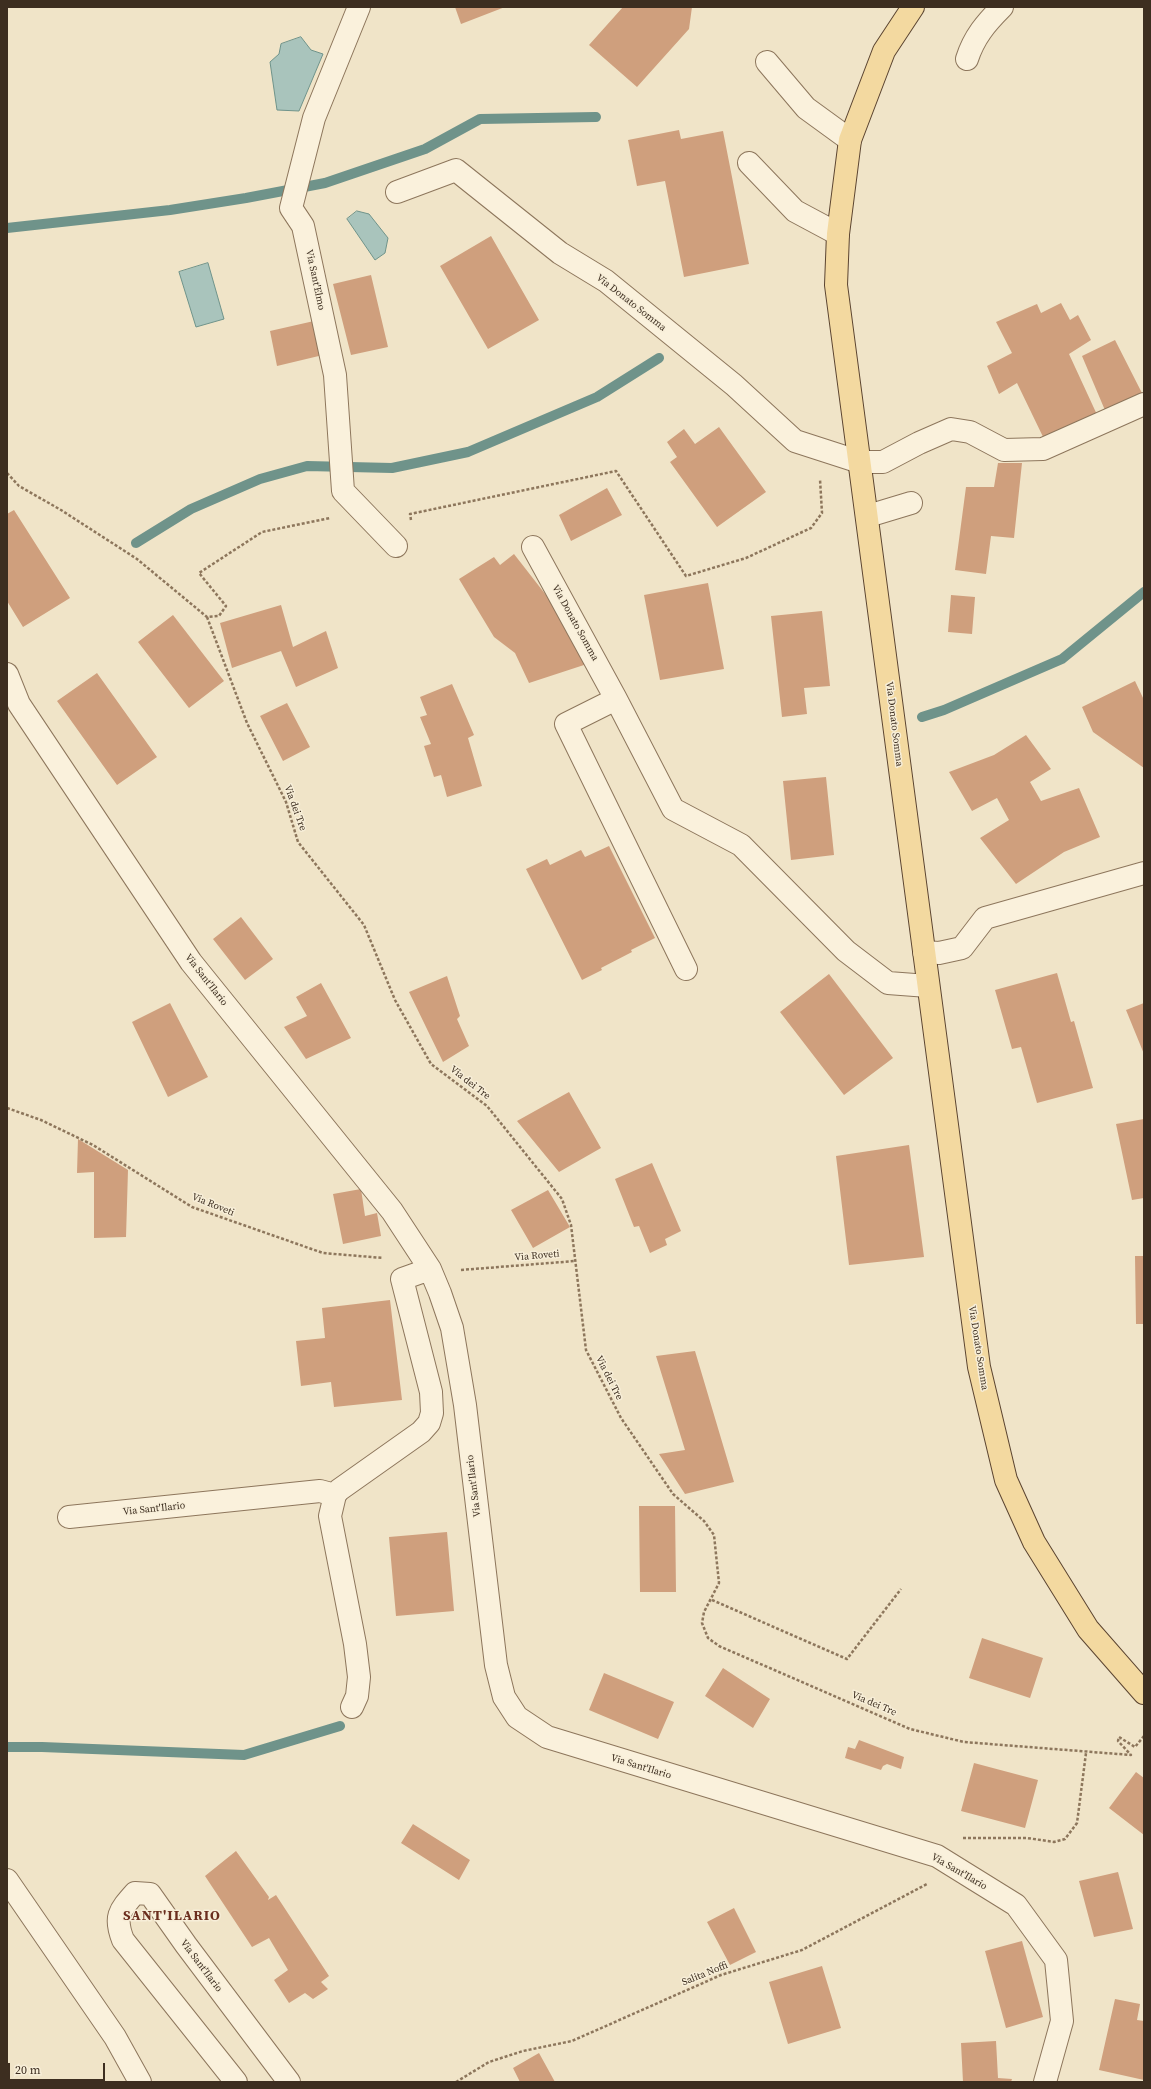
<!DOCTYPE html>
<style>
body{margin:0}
#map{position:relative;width:1151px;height:2089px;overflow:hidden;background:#f0e4c8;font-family:"Source Serif 4",serif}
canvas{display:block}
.frame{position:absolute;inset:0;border:8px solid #3d2e20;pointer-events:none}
.scale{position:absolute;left:8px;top:2063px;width:97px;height:18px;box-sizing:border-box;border:2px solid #3d2e20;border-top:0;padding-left:5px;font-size:12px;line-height:14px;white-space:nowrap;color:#3d2e20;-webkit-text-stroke:3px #f7eed8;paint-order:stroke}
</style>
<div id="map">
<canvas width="1151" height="2089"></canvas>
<div class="frame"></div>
<div class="scale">20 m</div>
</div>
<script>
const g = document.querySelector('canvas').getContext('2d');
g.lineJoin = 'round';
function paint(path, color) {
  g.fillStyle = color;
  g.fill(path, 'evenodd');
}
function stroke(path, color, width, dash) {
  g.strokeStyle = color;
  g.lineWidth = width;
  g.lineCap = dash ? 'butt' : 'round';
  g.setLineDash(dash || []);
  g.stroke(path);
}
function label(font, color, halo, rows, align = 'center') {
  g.font = font + ' "Source Serif 4",serif';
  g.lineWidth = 3;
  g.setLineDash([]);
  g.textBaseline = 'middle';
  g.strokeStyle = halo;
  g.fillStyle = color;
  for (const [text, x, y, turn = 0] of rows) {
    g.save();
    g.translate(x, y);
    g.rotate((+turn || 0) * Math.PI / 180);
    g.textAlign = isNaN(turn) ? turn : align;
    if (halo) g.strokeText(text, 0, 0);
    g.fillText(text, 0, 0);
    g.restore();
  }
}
const water = new Path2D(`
 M301,37L311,50L323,54L299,111L277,110L270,62L279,54L281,44Z
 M357,211L369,214L388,238L385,253L375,260L347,219Z
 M208,263L224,319L196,327L179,272Z`);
paint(water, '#a9c4bc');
stroke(water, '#6f938a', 1);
stroke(new Path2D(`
 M7,228L170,210L246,198L325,183L425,149L480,119L596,117
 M136,543L191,509L260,479L307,466L392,468L468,452L597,397L659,358
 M922,717L944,710L1062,659L1144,592
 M7,1747H42L244,1755L340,1726`), '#6f938a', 10);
paint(new Path2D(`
 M455,7H505L461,24Z
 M623,7H692L689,29L637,87L589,45Z
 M679,130L681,139L723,131L749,264L684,277L665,181L637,186L628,140Z
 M491,236L539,320L488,349L440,266Z
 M371,275L388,347L351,355L333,284Z
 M1061,303L1070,320L1078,315L1091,340L1069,354L1099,419L1046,443L1017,383L999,394L987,366L1012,353L996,322L1037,304L1041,313Z
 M314,321L323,355L277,366L270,331Z
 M1115,340L1144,397L1107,415L1082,356Z
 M719,427L766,492L717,527L670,462L677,457L667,442L684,429L695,444Z
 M998,463H1022L1014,538L991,536L986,574L955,570L966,487H994Z
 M607,488L622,515L571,541L559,515Z
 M14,510L70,598L23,627L7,601V514Z
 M514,554L567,622L587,664L529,683L515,653L494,637L459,579L494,557L500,565Z
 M708,583L724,669L660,680L644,595Z
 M951,595L975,597L972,634L948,632Z
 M281,605L293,647L326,631L338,668L296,687L281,651L232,668L220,623Z
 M822,611L830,686L804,688L807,714L782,717L771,616Z
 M173,615L224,681L189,708L138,642Z
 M97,673L157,757L117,785L57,701Z
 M1135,681L1144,700V768L1093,732L1082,707Z
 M452,684L474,735L468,738L482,786L447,797L441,775L434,777L424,746L431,744L420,717L427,715L420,697Z
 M287,703L310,747L283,761L260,716Z
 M1026,735L1051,769L1030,782L1041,801L1079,788L1100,837L1064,852L1016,884L980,838L1009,820L997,798L972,811L949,772L994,755Z
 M826,777L834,855L791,860L783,781Z
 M609,846L655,938L631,950L632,952L601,968L602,970L582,980L526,869L547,859L550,865L581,850L585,857Z
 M241,917L273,959L245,980L213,939Z
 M1057,973L1071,1022L1074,1021L1093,1088L1037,1103L1021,1047L1012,1049L995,990Z
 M829,974L893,1058L844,1095L780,1012Z
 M447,976L460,1016L457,1019L469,1046L443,1062L409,992Z
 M321,983L351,1038L306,1059L284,1027L307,1016L296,997Z
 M170,1003L208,1077L168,1097L132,1022Z
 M1144,1003V1054L1126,1010Z
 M569,1092L601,1148L559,1172L517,1121Z
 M1144,1119V1198L1132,1200L1116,1124Z
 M78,1139L128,1170L126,1237L94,1238V1172L77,1173Z
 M909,1145L924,1257L849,1265L836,1156Z
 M652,1163L681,1231L665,1239L667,1245L650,1253L639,1226L634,1227L615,1179Z
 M361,1189L365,1216L377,1213L381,1236L343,1244L333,1194Z
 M548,1190L570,1227L533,1248L511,1210Z
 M1135,1256H1144V1324H1136Z
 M390,1300L402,1400L334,1407L331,1382L301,1386L296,1341L325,1338L322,1308Z
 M695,1351L734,1482L685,1494L659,1454L685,1450L656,1356Z
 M639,1506H675L676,1592H640Z
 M447,1532L454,1611L396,1616L389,1537Z
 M982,1638L1043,1658L1030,1698L969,1678Z
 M723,1668L770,1699L753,1728L705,1696Z
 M604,1673L674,1702L658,1739L589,1710Z
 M859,1740L904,1757L901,1769L887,1764L883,1766L881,1770L845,1758L848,1747L855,1749Z
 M974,1763L1038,1780L1025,1828L961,1811Z
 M1136,1772L1144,1778V1835L1109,1808Z
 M413,1824L470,1860L459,1880L401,1843Z
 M236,1851L269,1897L268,1900L276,1895L329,1976L321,1982L328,1989L313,1999L305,1993L289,2003L274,1980L288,1970L269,1938L252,1947L205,1876Z
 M1118,1872L1133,1929L1094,1937L1079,1881Z
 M734,1908L756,1952L730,1965L707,1922Z
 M1022,1941L1043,2017L1006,2028L985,1951Z
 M822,1966L841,2028L788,2044L769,1982Z
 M1115,1999L1140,2004L1137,2020L1144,2021V2080L1099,2070Z
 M996,2041L998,2078L1012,2079L1011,2082H963L961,2043Z
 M539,2053L555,2082H520L513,2068Z`), '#cf9f7d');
const minor = new Path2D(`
 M359,7L314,118L291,208L303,226L335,375L343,491L396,546
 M967,59C974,37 986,23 1002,7
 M767,62L806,108L850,140
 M749,163L795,211L838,234
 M397,192L456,170L560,253L606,281L734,385L795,441L860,462H883L919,443L951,429L970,432L1004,450L1043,449L1144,404
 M868,516L911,503
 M533,547L616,699
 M7,674L19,704L191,962L392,1211L430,1269L440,1293L452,1328L465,1405L496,1665L504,1697L517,1717L547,1737L937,1856L1016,1905L1056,1960L1062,2021L1045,2082
 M924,952L939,953L962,948L985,918L1144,873
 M686,969L566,724L616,699L673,809L741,845L846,951L888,983L928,986
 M69,1517L320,1491L335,1495
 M352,1707L357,1696L359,1677L355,1644L330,1516L335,1495L339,1490L421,1432L429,1423L432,1413L431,1392L402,1279L430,1269
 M7,1880L115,2037L140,2082
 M236,2082L123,1940C114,1917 119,1911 135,1893L150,1894L186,1945L289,2082`);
const major = new Path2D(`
 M913,7L884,51L850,140L838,234L836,285L979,1367L1006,1480L1034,1542L1088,1629L1144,1693`);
stroke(minor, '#8d765c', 24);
stroke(major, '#5b4430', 24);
stroke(new Path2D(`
 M7,473L19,486L61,510L137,559L207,617L219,616L226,606L199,573L262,532L330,518
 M411,520L410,514L616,471L686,576L746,558L811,528L822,513L820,479
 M207,617L247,723L286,802L298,842L364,925L395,1000L431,1064L487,1106L562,1199L571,1225L586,1350L621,1418L673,1494L704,1521L714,1535L719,1583L704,1612L702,1623L708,1638L719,1646L910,1729L964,1742L1131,1755L1118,1741L1119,1737L1135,1747L1144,1736
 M7,1108L41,1120L93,1145L192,1207L323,1253L383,1258
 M461,1270L575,1261
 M712,1600L847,1659L901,1589
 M963,1838H1027L1054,1842L1065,1839L1077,1823L1086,1753
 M456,2082L489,2062L523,2051L572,2041L721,1975L802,1950L927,1884`), '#8d765c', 2.5, [3, 2]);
stroke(minor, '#faf1dc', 22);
stroke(major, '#f3d9a0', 22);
label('10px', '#3d2e20', '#f7eed8', [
 ["Via Sant'Elmo",315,280,78],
 ["Via Donato Somma",631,303,38],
 ["Via Donato Somma",575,623,61],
 ["Via Donato Somma",894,724,83],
 ["Via dei Tre",295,808,70],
 ["Via Sant'Ilario",206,980,52],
 ["Via dei Tre",470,1083,38],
 ["Via Roveti",213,1205,22],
 ["Via Roveti",537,1256,-5],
 ["Via Donato Somma",978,1348,81],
 ["Via dei Tre",609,1378,63],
 ["Via Sant'Ilario",474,1486,-97],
 ["Via Sant'Ilario",154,1509,-6],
 ["Via dei Tre",874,1704,23],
 ["Via Sant'Ilario",641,1767,17],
 ["Via Sant'Ilario",959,1872,30],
 ["Via Sant'Ilario",201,1966,53],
 ["Salita Noffi",705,1974,-22]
]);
g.letterSpacing = '1px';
label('bold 14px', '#6b2e1e', '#f7eed8', [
 ["SANT'ILARIO",172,1916]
]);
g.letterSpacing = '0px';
</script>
